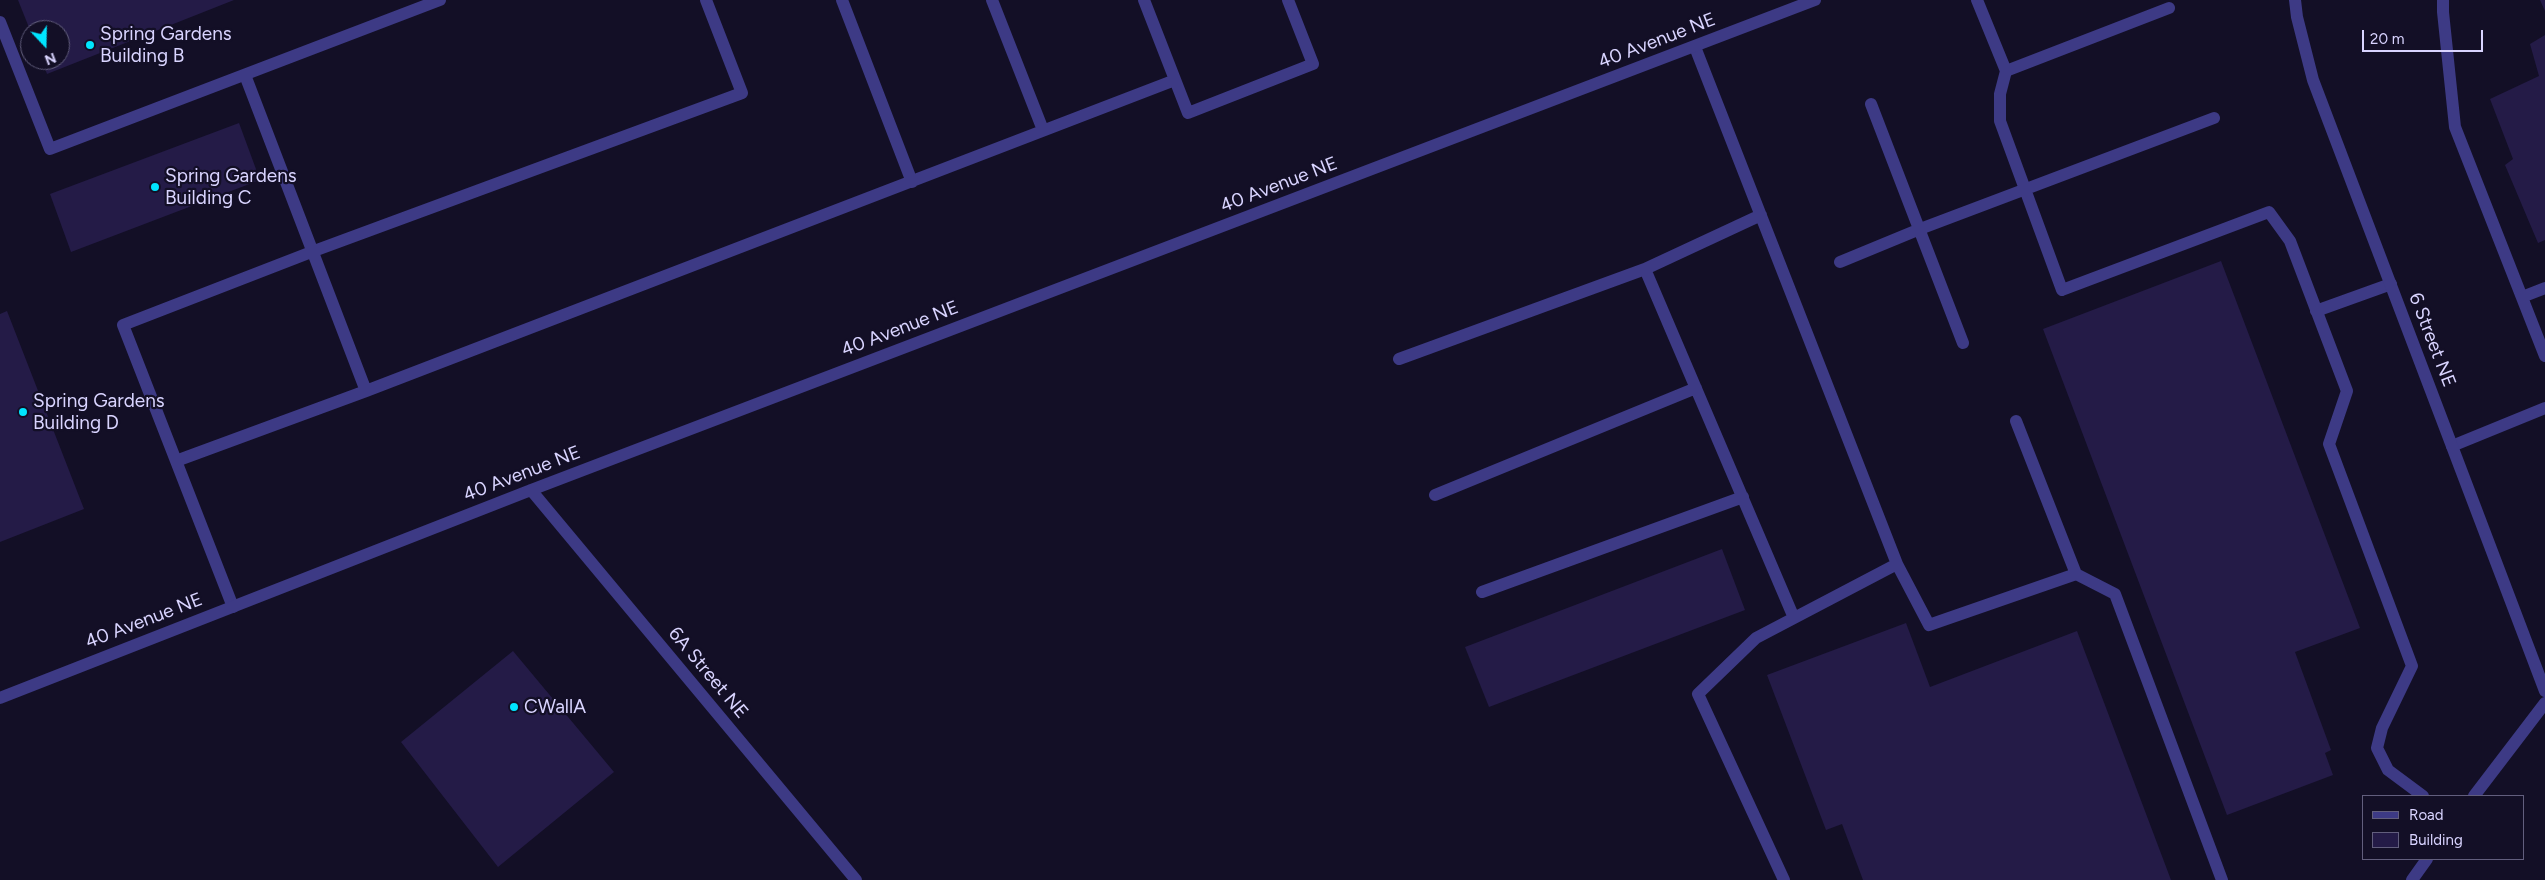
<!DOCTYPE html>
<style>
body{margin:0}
#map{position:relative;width:2545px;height:880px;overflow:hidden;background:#130f26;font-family:Figtree,sans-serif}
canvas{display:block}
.legend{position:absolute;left:2362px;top:795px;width:162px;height:65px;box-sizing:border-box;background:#130f26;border:1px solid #625e7d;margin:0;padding:6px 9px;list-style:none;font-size:15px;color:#d9d4ff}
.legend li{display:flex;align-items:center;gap:10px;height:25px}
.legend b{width:25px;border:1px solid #625e7d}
.north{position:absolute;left:20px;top:20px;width:50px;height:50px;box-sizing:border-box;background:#130f26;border:1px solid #625e7d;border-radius:50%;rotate:159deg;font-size:14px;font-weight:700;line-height:20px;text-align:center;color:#d9d4ff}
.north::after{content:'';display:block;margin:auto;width:18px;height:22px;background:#00e5ff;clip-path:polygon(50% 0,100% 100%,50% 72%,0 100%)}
.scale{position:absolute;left:2362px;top:30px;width:121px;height:22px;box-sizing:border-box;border:2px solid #d9d4ff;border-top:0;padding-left:6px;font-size:15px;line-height:18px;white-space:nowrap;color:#d9d4ff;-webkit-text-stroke:4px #130f26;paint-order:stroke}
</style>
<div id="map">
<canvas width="2545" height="880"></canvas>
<ul class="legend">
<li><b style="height:6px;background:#3d3a85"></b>Road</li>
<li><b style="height:14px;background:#241b47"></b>Building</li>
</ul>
<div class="north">N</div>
<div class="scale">20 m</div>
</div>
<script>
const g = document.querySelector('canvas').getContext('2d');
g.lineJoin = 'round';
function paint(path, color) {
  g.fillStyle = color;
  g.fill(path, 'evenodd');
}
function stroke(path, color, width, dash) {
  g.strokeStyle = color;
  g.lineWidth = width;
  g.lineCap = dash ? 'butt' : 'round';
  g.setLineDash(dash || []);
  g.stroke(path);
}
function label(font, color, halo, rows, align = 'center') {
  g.font = font + ' Figtree,sans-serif';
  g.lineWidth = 4.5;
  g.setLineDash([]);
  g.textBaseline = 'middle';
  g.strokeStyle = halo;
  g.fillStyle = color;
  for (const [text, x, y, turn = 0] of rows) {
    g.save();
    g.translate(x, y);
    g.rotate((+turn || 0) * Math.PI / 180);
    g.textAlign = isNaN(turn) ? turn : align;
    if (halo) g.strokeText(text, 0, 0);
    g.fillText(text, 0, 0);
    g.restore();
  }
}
paint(new Path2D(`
 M18,0H234L47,74L42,60H60V30H30Z
 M2540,0H2545V11Z
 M2545,35V240L2538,243L2505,165L2513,159L2490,99L2539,76L2530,44Z
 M239,123L260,180L71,252L50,194Z
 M2221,261L2360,628L2295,652L2331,750L2325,753L2333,775L2227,815L2043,329Z
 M7,311L84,509L0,542V314Z
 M1722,549L1745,610L1489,707L1465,647Z
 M1906,623L1930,687L2077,631L2171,880H1863L1842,824L1826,830L1767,675Z
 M513,651L614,772L498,867L401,742Z`), '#241b47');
stroke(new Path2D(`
 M842,0L912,182
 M992,0L1043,130
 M1144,0L1188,113L1313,64L1288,0
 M1977,0L2006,71L2169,8
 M2443,0V12L2455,127L2545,356
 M0,22L50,149L440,0
 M1695,47L1897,564
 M2006,71L2000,94V121L2062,290L2269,212L2290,241L2347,391L2329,444L2412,666L2382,728L2377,748L2388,770L2423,796
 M245,75L366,391
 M1871,104L1963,343
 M1761,215L1645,269L1794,618
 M1840,262L1920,229L2214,118
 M2522,297L2545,288
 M2316,311L2391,284
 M1399,359L1645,269
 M2016,421L2076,574
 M2452,446L2545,408
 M176,461L366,391L1175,80
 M1435,495L1696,388
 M1482,592L1743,497
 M233,607L123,325L314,251L742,93L706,0
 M1784,880L1698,694L1756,638L1897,564L1929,625L2076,574L2115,594L2222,880`), '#3d3a85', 12);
stroke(new Path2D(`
 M2295,0L2297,17L2313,80L2545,691
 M531,490L856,880
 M0,698L531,490L1815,0
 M2474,796L2545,703
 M2412,880L2427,859`), '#3d3a85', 12);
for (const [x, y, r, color] of [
 [90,45,5,"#00e5ff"],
 [155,187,5,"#00e5ff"],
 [23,412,5,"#00e5ff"],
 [514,707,5,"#00e5ff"]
]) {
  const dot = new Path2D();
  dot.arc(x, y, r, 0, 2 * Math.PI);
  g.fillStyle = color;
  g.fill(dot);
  stroke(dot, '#130f26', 2);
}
label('19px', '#d9d4ff', '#130f26', [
 ["Spring Gardens",100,34],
 ["Building B",100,56],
 ["Spring Gardens",165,176],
 ["Building C",165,198],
 ["Spring Gardens",33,401],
 ["Building D",33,423],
 ["CWallA",524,707]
], 'left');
label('19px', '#d9d4ff', '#130f26', [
 ["40 Avenue NE",1657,41,-21],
 ["40 Avenue NE",1279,185,-21],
 ["40 Avenue NE",900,329,-21],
 ["6 Street NE",2432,340,69],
 ["40 Avenue NE",522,474,-21],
 ["40 Avenue NE",144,621,-21],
 ["6A Street NE",708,673,50]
]);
</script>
